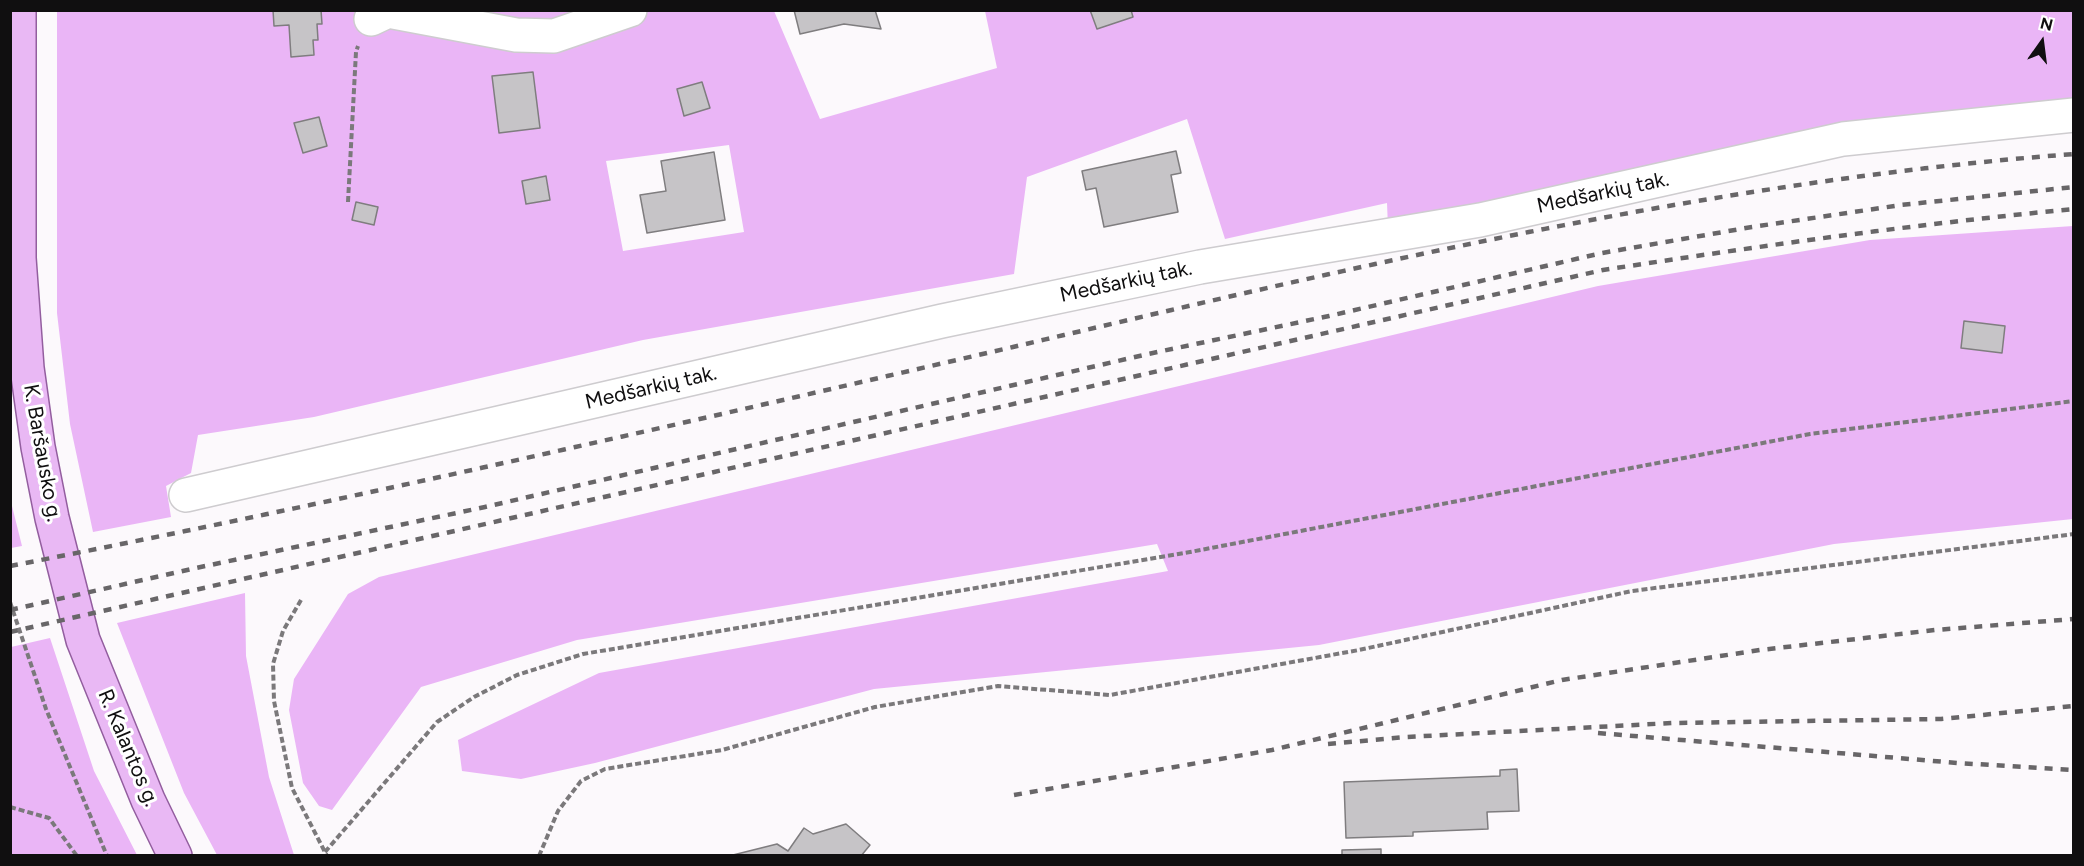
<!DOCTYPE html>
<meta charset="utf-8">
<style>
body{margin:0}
#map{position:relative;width:2084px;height:866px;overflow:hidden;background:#fcf9fc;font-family:Figtree,sans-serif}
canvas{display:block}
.frame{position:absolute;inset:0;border:12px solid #100f10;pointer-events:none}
.north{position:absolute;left:2012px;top:12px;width:60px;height:60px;-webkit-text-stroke:4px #fff;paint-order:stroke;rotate:14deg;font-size:16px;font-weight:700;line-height:24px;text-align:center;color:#100f10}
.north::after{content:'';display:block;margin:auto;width:21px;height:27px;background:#100f10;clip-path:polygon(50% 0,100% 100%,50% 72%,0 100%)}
</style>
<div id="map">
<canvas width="2084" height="866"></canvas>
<div class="frame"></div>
<div class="north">N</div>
</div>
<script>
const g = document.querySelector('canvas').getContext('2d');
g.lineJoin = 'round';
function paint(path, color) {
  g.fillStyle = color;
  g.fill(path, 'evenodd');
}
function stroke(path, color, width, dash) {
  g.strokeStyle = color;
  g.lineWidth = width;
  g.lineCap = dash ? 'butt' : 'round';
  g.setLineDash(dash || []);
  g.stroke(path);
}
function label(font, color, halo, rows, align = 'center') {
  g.font = font + ' Figtree,sans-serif';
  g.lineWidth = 6;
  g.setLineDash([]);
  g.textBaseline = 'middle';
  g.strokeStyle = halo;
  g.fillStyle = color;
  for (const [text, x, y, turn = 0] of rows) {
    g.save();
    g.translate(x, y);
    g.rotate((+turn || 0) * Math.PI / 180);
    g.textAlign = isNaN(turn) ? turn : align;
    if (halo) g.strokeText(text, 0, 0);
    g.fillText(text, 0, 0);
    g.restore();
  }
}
paint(new Path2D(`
 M2073,10L2074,102L1810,132L1680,158L1388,228L1387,203L1225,239L1187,119L1027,177L1014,274L643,340L314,417L198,435L191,473L166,486L171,517L93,532L70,424L57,313V11H774L820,119L997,68L985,11ZM729,145L744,232L623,251L606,161Z
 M2073,226V519L1834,544L1319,645L874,689L595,763L521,779L462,771L458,740L599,673L1168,571L1157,544L577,640L421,687L332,810L319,806L303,783L289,710L294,679L348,594L379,577L1598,286L1870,240Z
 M10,498L22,546L11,548H10Z
 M245,593L246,656L269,777L294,855H217L184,793L117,623Z
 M50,638L94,771L137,855H11V647Z`), '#eab5f6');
const building = new Path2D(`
 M273,10H321L322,24H317L318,40H313L314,55L291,57L289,25L274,26Z
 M794,10H875L881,29L844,24L800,34Z
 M1090,10H1131L1133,17L1097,29Z
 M533,72L540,128L499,133L492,76Z
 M702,82L710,108L684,116L677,89Z
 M319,117L327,146L303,153L294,123Z
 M1176,151L1181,173L1171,175L1178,212L1104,227L1096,188L1086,190L1082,171Z
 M714,152L725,220L647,233L640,195L666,191L661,161Z
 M546,176L550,200L526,204L522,181Z
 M356,202L378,207L374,225L352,220Z
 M1964,321L2005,326L2002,353L1961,348Z
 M1517,769L1519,811L1487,812L1488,829L1413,832V836L1346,838L1344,782L1500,776V770Z
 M846,824L870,845L861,856H729L777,844L788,851L804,828L813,834Z
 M1381,849V856H1342V850Z`);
paint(building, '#c6c4c7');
stroke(building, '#7f7d7f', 1.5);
const minor = new Path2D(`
 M371,19L388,11L516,35L554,36L630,10
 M186,495L942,321L1200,267L1480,220L1843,139L2074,115`);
const major = new Path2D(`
 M19,10V258L27,368L38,447L52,518L83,640L148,800L175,856`);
stroke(minor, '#cecccf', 36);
stroke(major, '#935e9f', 36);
stroke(new Path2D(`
 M348,202L356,52L358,46
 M301,600L283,631L273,664L274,701L292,788L327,856
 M10,602L46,709L107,856
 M10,807L49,818L77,856
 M325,852L437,722L474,697L517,675L583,654L1190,552L1810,434L2074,401
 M539,856L558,811L581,781L605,769L722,750L875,707L998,686L1110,695L1359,650L1632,591L2074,534`), '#7b797b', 4, [6, 3]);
stroke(minor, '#fff', 33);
stroke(major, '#e9b8f4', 33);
stroke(new Path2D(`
 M10,566C346,501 680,424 1013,347C1363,265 1714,181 2074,154
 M10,610L196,568L485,507L1148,354L1329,316L1602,253L1752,227L1901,205L2074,187
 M10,632L1603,270C1760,246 1916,224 2074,209
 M1598,733L1958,763L2074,770
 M1328,744L1406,737L1672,723L1941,719L2074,706
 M1014,795L1272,750L1562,680L1760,650L1935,630L2074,619`), '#686668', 4.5, [8, 8]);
label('21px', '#100f10', '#fff', [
 ["Medšarkių tak.",1603,193,-12],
 ["Medšarkių tak.",1126,282,-12],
 ["Medšarkių tak.",651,388,-13],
 ["K. Baršausko g.",42,453,80],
 ["R. Kalantos g.",128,748,67]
]);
</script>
